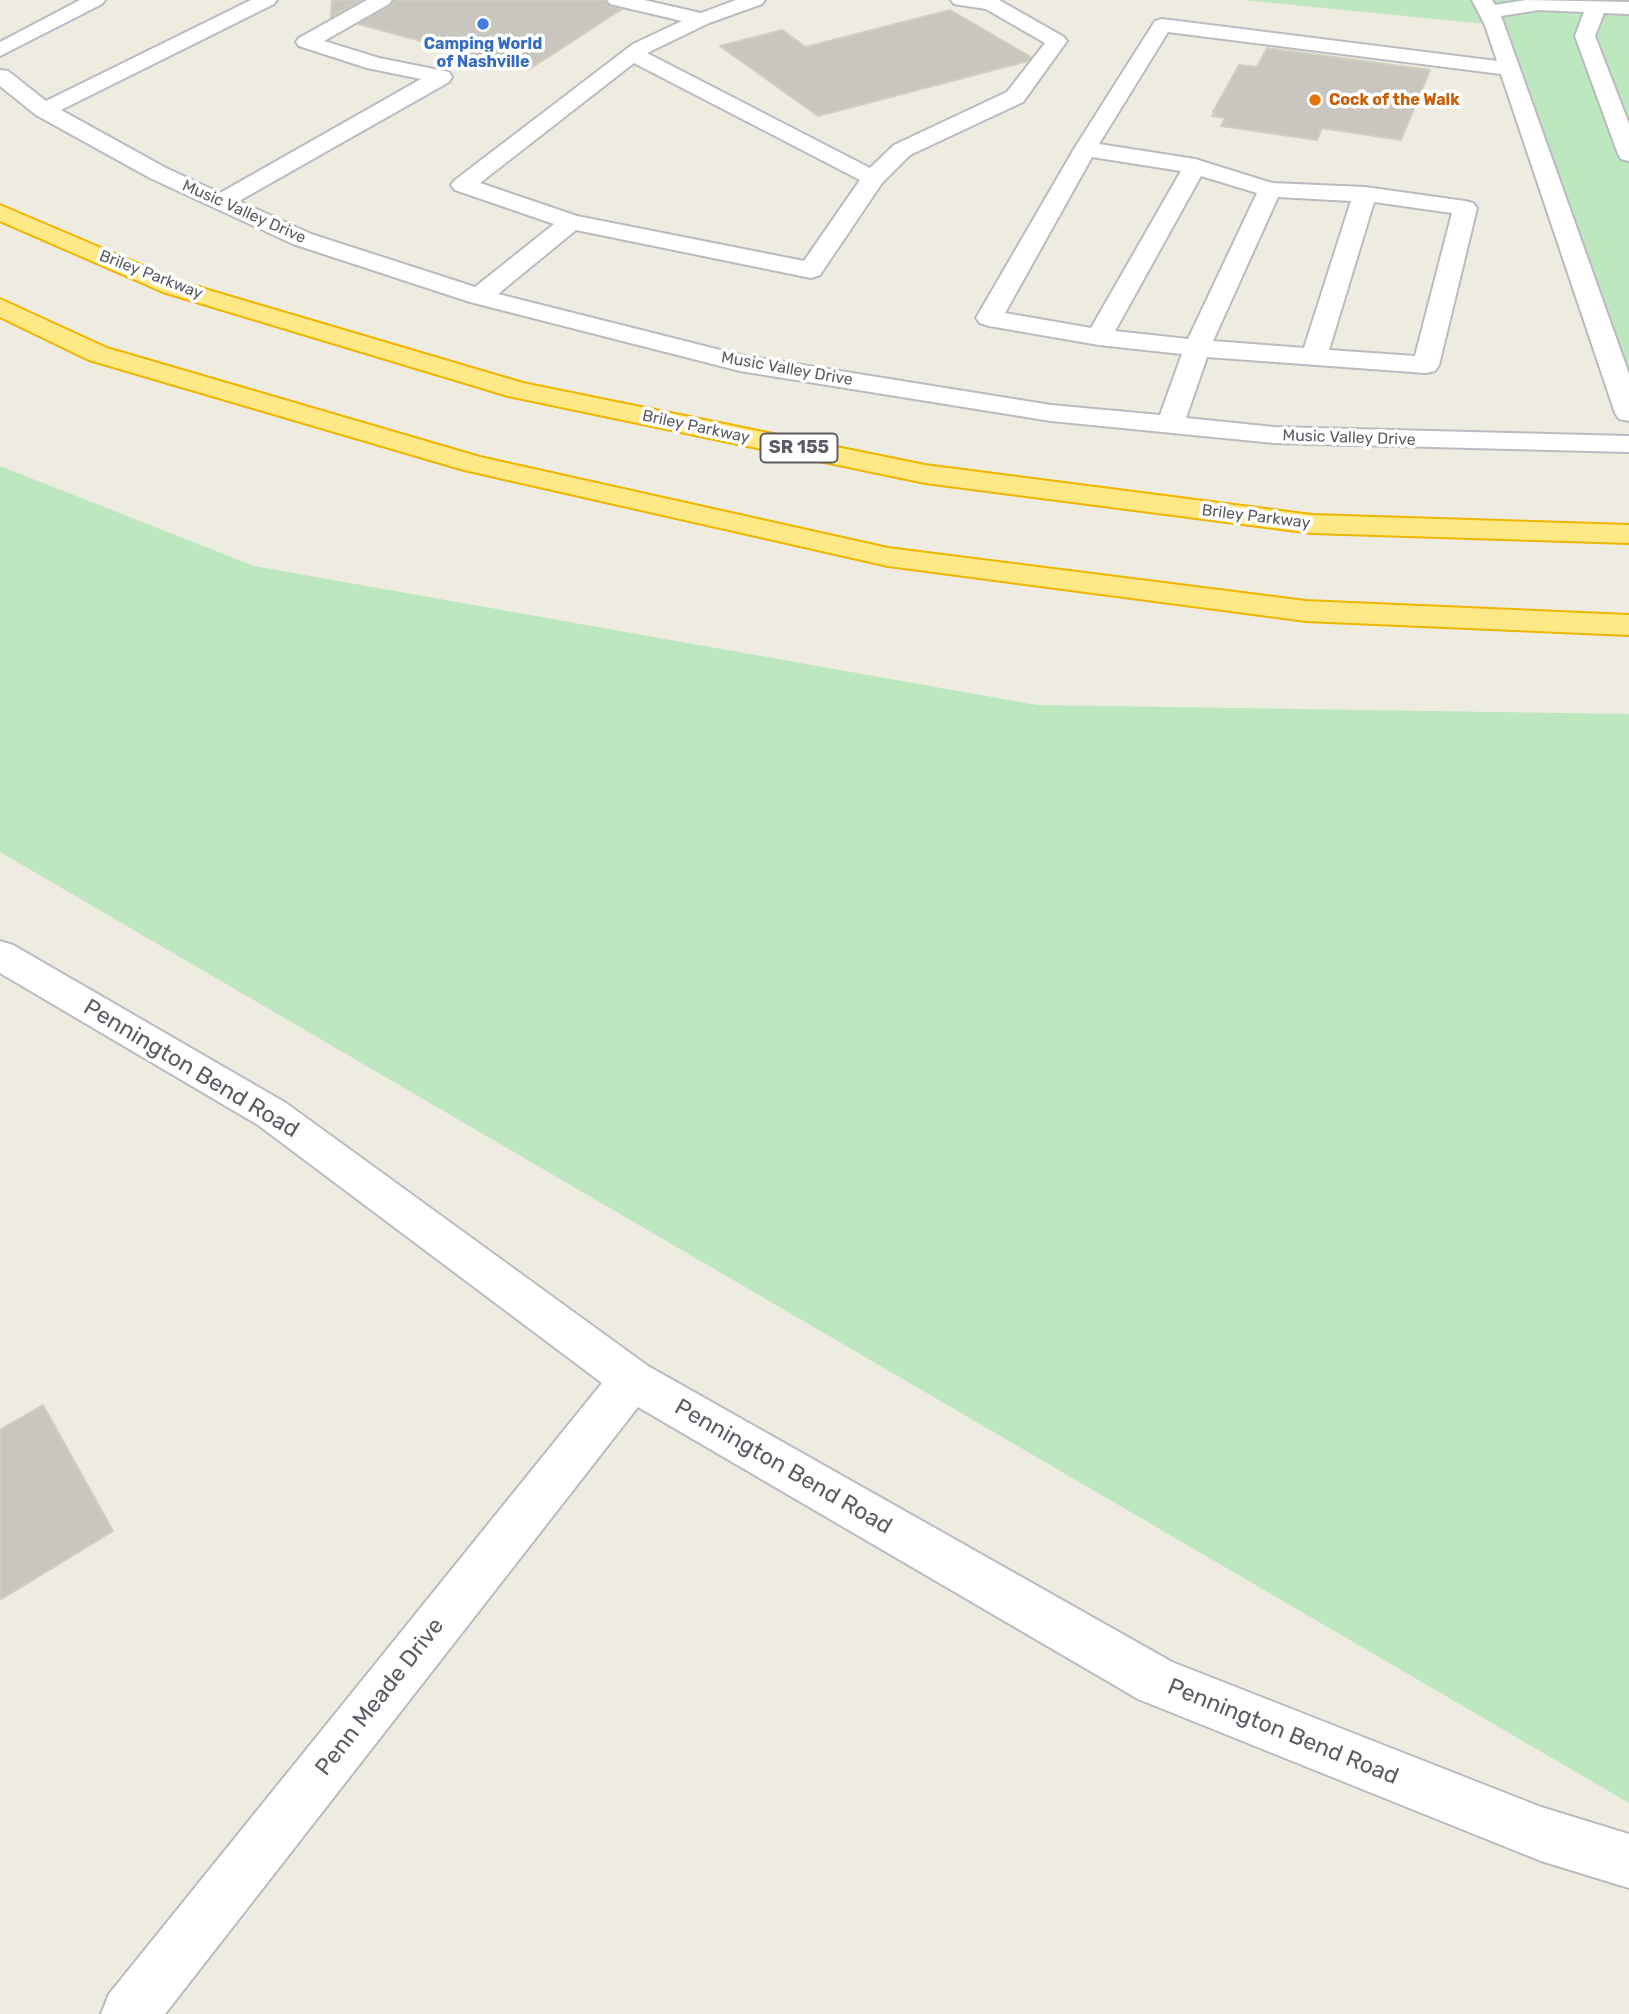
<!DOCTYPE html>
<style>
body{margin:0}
canvas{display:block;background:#eeece1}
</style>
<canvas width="1629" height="2014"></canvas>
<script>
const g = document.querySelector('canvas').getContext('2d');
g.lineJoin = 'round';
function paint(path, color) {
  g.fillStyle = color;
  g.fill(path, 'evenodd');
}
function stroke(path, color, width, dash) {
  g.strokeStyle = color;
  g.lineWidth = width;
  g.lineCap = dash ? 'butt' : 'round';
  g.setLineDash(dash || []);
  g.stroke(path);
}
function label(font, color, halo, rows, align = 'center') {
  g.font = font + ' Rubik,sans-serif';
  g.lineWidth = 7;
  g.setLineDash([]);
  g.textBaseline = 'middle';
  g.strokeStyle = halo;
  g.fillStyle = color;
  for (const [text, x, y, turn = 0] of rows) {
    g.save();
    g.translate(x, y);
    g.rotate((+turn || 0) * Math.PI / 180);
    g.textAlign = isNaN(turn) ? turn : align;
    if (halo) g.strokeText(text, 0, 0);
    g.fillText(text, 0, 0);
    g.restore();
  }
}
paint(new Path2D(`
 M1243,0H1629V392L1495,25Z
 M0,466L254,566L1037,705L1629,714V1803L0,852Z`), '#bce7bf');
const building = new Path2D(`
 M332,0H362L331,17Z
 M395,0H604L609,7L622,9L528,70L358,24L390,6Z
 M950,10L1031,57L1028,61L818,116L720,46L782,30L806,47Z
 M1267,48L1430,70L1401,140L1322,128L1317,140L1221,126L1225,118L1212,116L1215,112H1213L1239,65L1257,67Z
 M43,1405L113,1531L0,1600V1430Z`);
paint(building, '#c8c6be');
stroke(building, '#d2cebf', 2);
const minor = new Path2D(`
 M80,0H105L102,4L0,56V42Z
 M251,0H277L274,4L61,110L166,168L220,193L421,79L367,68L299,46L296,42L299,38L367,0H392L389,4L324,41L379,58L449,72L452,77L449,82L239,201L311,234L475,287L554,224L455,190L451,185L455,180L633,44L682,21L610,4L607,0H644L701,13L736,0H765L762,4L709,23L647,53L870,168L894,145L1007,92L1045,43L986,9L954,4L951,0H999L1064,37L1067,41L1023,102L910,155L882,183L820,275L811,278L576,230L498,294L740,355L1051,405L1160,415L1182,354L1099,345L989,326L980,323L976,318L1074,149L1155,21L1162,19L1497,61L1485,25L1472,0H1492L1495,5L1526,0L1629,2V14L1604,13L1595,36L1629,124V161L1621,159L1618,154L1575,36L1584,12L1539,10L1501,16L1629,374V421L1619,419L1615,413L1501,74L1168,32L1099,144L1195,159L1272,183L1365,187L1465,201L1473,203L1477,208L1439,365L1435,371L1426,373L1207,357L1186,418L1274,427L1629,436V452L1274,443L1051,421L740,371L470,302L293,244L150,178L36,115L0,86V70L8,71L46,101ZM634,63L860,180L804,261L577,216L480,183ZM1092,157L1181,171L1091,328L1005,313ZM1201,176L1257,193L1188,339L1115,331ZM1278,197L1351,201L1304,348L1213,341ZM1374,202L1452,213L1415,356L1329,350Z
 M0,941L13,945L286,1103L648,1366L1172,1662L1541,1807L1629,1834V1888L1541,1861L1138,1699L638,1407L165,2014H101L109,1994L602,1383L258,1125L0,973Z`);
const highway = new Path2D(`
 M0,205L181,282L523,383L925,465L1312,515L1629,525V543L1312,533L925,483L508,396L163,292L0,221Z
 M0,299L107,348L480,457L888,548L1306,601L1629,615V635L1306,621L888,566L464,470L89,360L0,317Z`);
stroke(minor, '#b9bbc1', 4);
stroke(highway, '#efb500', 4);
paint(minor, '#fff');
paint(highway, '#ffe987');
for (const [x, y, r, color] of [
 [483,24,7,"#3f7fe0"],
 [1315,100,7,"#e8710a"]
]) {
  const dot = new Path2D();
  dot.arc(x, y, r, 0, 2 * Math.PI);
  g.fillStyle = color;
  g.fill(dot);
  stroke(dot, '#fff', 2.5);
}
label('bold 16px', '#366cbe', '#fff', [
 ["Camping World",483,44],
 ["of Nashville",483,62]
]);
label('bold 16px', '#c56008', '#fff', [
 ["Cock of the Walk",1329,100]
], 'left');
label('16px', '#5a5d63', '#fff', [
 ["Music Valley Drive",244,212,24],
 ["Briley Parkway",151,275,21],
 ["Music Valley Drive",787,369,10],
 ["Briley Parkway",696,427,12],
 ["Music Valley Drive",1349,438,2],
 ["Briley Parkway",1256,517,7]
]);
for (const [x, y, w] of [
 [799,448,77]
]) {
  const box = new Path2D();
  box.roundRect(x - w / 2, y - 14.5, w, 29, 5);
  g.fillStyle = '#fff';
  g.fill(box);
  stroke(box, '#5a5d63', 2);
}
label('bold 18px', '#5a5d63', null, [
 ["SR 155",799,448]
]);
label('23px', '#5a5d63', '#fff', [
 ["Pennington Bend Road",191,1069,31],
 ["Pennington Bend Road",783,1467,30],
 ["Penn Meade Drive",380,1697,-52],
 ["Pennington Bend Road",1283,1732,22]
]);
</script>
